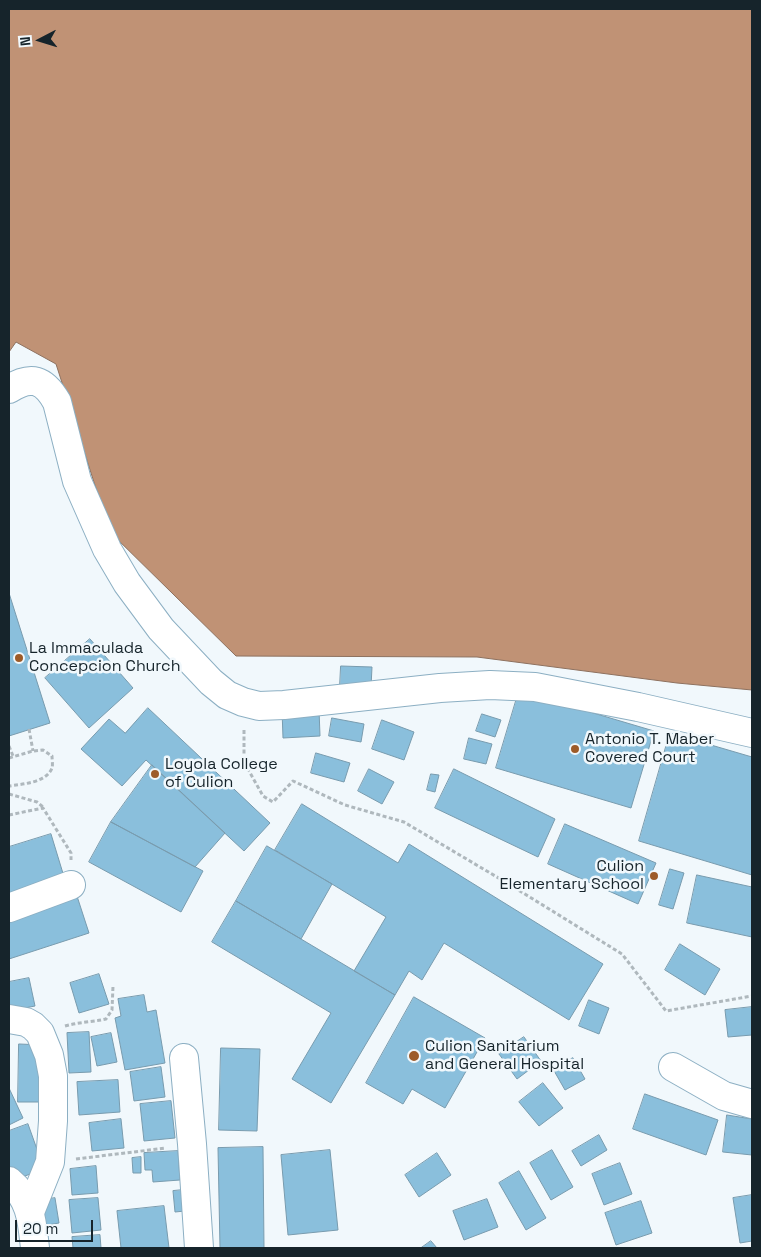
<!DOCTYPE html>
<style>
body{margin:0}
#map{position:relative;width:761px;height:1257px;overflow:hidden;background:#f1f8fc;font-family:"Space Grotesk",sans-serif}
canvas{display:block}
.frame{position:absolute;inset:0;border:10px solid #16242b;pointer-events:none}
.north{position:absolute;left:15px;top:15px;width:50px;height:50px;-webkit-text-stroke:4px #f1f8fc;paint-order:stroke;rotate:265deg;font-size:14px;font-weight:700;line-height:20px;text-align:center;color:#16242b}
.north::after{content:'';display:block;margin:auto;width:18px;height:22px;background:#16242b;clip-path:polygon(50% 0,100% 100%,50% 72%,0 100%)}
.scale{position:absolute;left:15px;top:1220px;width:78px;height:22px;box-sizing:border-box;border:2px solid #16242b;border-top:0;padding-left:6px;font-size:15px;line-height:18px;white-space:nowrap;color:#16242b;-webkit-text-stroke:4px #f1f8fc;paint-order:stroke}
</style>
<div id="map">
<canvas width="761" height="1257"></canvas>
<div class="frame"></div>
<div class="north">N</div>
<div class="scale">20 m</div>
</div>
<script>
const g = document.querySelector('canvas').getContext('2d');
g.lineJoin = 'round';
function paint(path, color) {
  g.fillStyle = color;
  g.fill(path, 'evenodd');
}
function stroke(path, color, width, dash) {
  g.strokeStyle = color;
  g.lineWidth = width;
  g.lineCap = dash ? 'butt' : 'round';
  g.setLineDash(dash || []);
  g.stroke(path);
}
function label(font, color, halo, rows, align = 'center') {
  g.font = font + ' "Space Grotesk",sans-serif';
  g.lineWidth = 5;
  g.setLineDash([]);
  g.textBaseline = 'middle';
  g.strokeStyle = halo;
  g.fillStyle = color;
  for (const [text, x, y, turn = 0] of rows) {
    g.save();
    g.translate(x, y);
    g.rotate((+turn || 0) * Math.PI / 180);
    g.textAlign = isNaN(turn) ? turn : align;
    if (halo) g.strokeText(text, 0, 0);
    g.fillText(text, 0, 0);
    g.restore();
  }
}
const water = new Path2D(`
 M9,9H752V690L677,683L477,657L236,656L110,532L56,364L16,342L9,352Z`);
paint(water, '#c09275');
stroke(water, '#8d715f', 1);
const building = new Path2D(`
 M9,593L50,723L9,736Z
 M90,639L133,688L89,728L45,678Z
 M341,666L372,667L371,687L340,686Z
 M519,691L654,731L631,808L496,768Z
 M148,708L270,823L244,851L146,760L122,786L81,749L109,719L125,733Z
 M319,709L320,736L283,738L282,710Z
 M482,714L501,720L495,737L476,731Z
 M332,718L364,724L361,742L329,736Z
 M382,720L414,732L404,760L372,749Z
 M670,733L752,757V875L639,841Z
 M469,738L492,744L486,764L464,759Z
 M316,753L350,763L344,782L311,773Z
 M152,765L225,833L195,867L111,822Z
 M369,769L394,782L382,804L358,791Z
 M454,769L555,819L538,857L435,808Z
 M431,774L439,775L435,792L427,790Z
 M302,804L398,863L409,844L603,964L569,1020L444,943L422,980L409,971L395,995L354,971L386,917L332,884L275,850Z
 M111,822L203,871L181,912L89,862Z
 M565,824L656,863L638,904L548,864Z
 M51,834L65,880L9,897V847Z
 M267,846L332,884L301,939L236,901Z
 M670,869L684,873L673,909L659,905Z
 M697,875L752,887V937L687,923Z
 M75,890L89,933L9,959V911Z
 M236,901L301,939L395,995L331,1103L292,1079L331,1013L212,942Z
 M680,944L720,969L705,995L665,970Z
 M99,974L109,1004L79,1013L70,983Z
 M29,978L35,1006L9,1011V982Z
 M144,995L147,1012L156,1010L165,1063L125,1070L115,1018L121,1016L118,999Z
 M414,997L485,1038L445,1108L412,1089L403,1104L366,1083Z
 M589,1000L609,1008L599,1034L579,1026Z
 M752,1007V1035L728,1037L725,1010Z
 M89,1032L91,1072L69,1073L67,1033Z
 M111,1033L117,1062L97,1066L91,1037Z
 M524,1037L541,1061L517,1079L499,1054Z
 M19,1044L43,1045L41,1102H18Z
 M221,1048L260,1049L257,1131L219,1130Z
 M573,1058L585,1079L565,1090L553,1069Z
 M161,1067L165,1097L134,1101L130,1072Z
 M118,1080L120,1112L79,1115L77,1082Z
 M543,1083L563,1108L539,1126L519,1102Z
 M9,1088L23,1118L9,1125Z
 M645,1094L718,1120L706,1155L633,1129Z
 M171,1101L175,1138L144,1141L140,1104Z
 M727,1115L752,1119V1155L723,1152Z
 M121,1119L124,1148L92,1151L89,1123Z
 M28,1124L44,1169L14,1180L9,1164V1131Z
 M599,1135L607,1150L581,1166L572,1151Z
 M263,1147L264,1248H220L218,1148Z
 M330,1150L338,1230L288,1235L281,1155Z
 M552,1150L573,1187L551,1200L530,1163Z
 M178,1151L180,1180L153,1182L152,1170H145L144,1153Z
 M437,1153L451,1175L419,1197L405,1175Z
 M141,1157V1173H133L132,1158Z
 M620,1163L632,1194L604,1205L592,1174Z
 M96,1166L98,1193L72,1195L70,1169Z
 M519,1171L546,1218L526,1230L499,1183Z
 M183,1190L185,1211L175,1212L173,1191Z
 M752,1195V1241L740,1243L733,1198Z
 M55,1198L59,1223L42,1226L38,1201Z
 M98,1198L101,1230L72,1233L69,1200Z
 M487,1199L498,1227L464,1240L453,1211Z
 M641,1201L652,1233L616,1245L605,1213Z
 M164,1206L169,1248H121L117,1211Z
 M100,1235L101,1248H73L72,1237Z
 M431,1241L437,1248H421Z`);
paint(building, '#8abfdc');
stroke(building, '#789bae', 1);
const minor = new Path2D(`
 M9,908L71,885
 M9,1019L26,1022L33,1026L40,1033L49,1055L53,1076V1121L50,1162L30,1212
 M184,1058L192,1144L199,1248
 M673,1067L724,1096L752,1104`);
const secondary = new Path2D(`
 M9,389C31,375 44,379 57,402L77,481L107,549L127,583L161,629L211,682L227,695L243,702L259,706L284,705L440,688L490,685L535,687L638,707L752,733
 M9,1181C31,1199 32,1221 35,1248`);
stroke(minor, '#8cafc3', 30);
stroke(secondary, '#8cafc3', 30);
stroke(new Path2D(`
 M29,729L33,751
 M244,730V762L263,796L273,802L293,781L345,805L404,822L507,883L622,954L666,1011L752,996
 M9,746L13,756
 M9,758L33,751L43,750L52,756C52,759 53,765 52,768C46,783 22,784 9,786
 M9,794L37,802L43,807
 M9,815L43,808L71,853V860
 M65,1026C79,1022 93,1022 106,1019L112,1010L113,986
 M76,1159L166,1148`), '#afb8bd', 3, [4, 2.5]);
stroke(minor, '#fff', 28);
stroke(secondary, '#fff', 28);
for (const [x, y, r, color] of [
 [19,658,5,"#9d5b29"],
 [575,749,5,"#9d5b29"],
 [155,774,5,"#9d5b29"],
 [654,876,5,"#9d5b29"],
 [414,1056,6,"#9d5b29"]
]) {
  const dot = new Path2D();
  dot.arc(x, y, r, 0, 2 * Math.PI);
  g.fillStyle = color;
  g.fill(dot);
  stroke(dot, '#f1f8fc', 2);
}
label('16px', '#16242b', '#f1f8fc', [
 ["La Immaculada",29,649],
 ["Concepcion Church",29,667],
 ["Antonio T. Maber",585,740],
 ["Covered Court",585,758],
 ["Loyola College",165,765],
 ["of Culion",165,783],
 ["Culion",644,867,"right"],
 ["Elementary School",644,885,"right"],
 ["Culion Sanitarium",425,1047],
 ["and General Hospital",425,1065]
], 'left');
</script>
